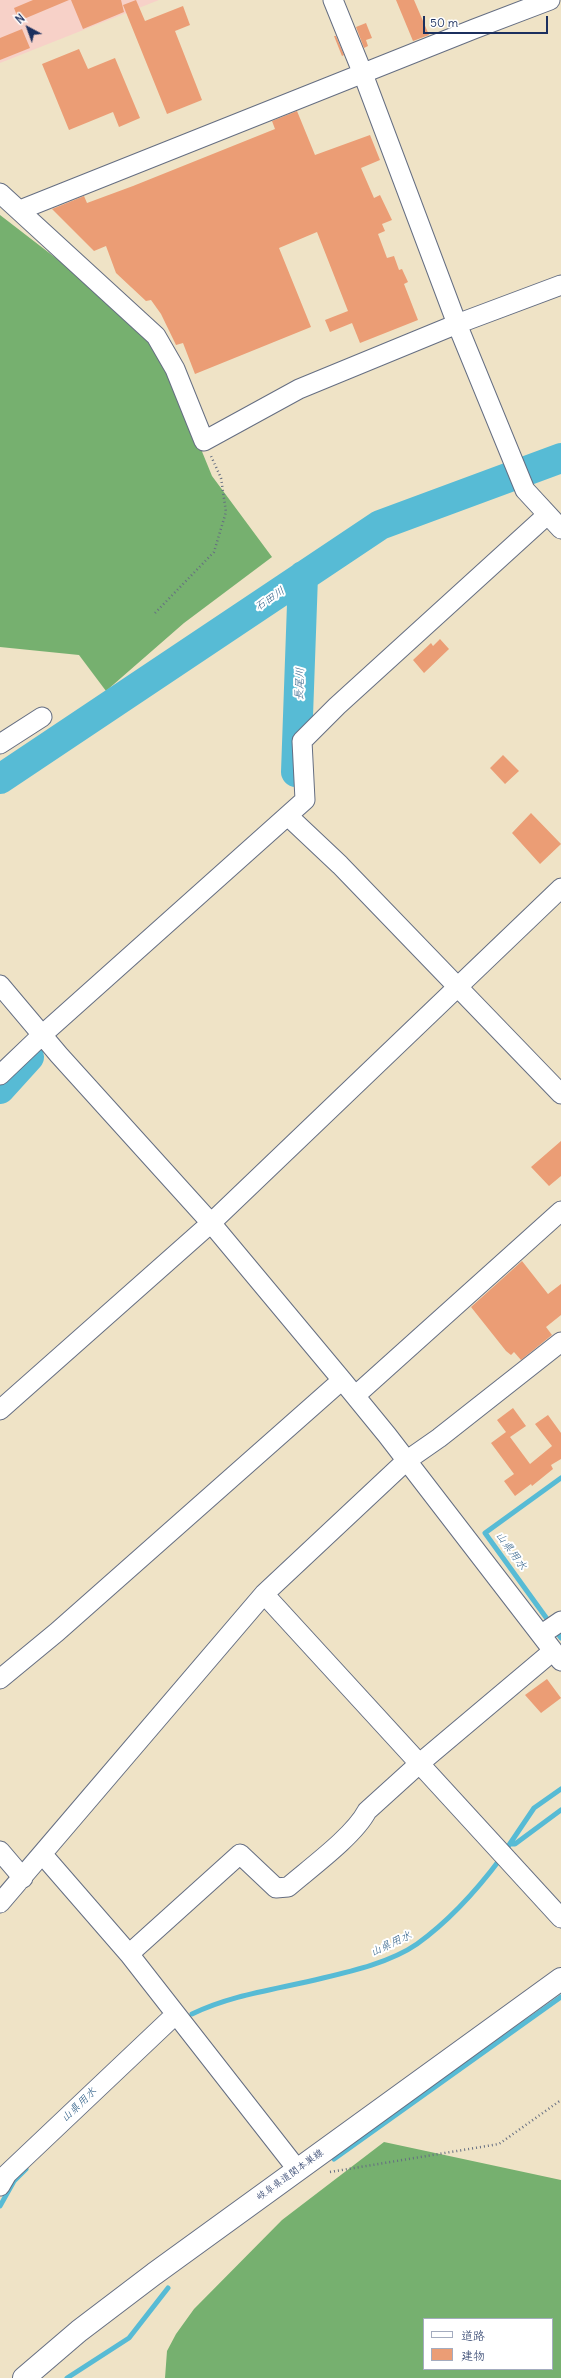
<!DOCTYPE html>
<meta charset="utf-8">
<style>
body{margin:0}
#map{position:relative;width:561px;height:2378px;overflow:hidden;background:#efe3c6;font-family:Delius,"Klee One",sans-serif}
canvas{display:block}
.legend{position:absolute;left:423px;top:2318px;width:130px;height:52px;box-sizing:border-box;background:#fff;border:1px solid #a4acbf;margin:0;padding:5px 7px;list-style:none;font-size:12px;color:#1b2f5e}
.legend li{display:flex;align-items:center;gap:8px;height:20px}
.legend b{width:20px;border:1px solid #a4acbf}
.north{position:absolute;left:8px;top:8px;width:40px;height:40px;-webkit-text-stroke:3px #fff;paint-order:stroke;rotate:319deg;font-size:11px;font-weight:700;line-height:16px;text-align:center;color:#1b2f5e}
.north::after{content:'';display:block;margin:auto;width:14px;height:18px;background:#1b2f5e;clip-path:polygon(50% 0,100% 100%,50% 72%,0 100%)}
.scale{position:absolute;left:423px;top:16px;width:125px;height:18px;box-sizing:border-box;border:2px solid #1b2f5e;border-top:0;padding-left:5px;font-size:12px;line-height:14px;white-space:nowrap;color:#1b2f5e;-webkit-text-stroke:3px #fff;paint-order:stroke}
</style>
<div id="map">
<canvas width="561" height="2378"></canvas>
<ul class="legend">
<li><b style="height:5px;background:#fff"></b>道路</li>
<li><b style="height:11px;background:#eb9d75"></b>建物</li>
</ul>
<div class="north">N</div>
<div class="scale">50 m</div>
</div>
<script>
const g = document.querySelector('canvas').getContext('2d');
g.lineJoin = 'round';
function paint(path, color) {
  g.fillStyle = color;
  g.fill(path, 'evenodd');
}
function stroke(path, color, width, dash) {
  g.strokeStyle = color;
  g.lineWidth = width;
  g.lineCap = dash ? 'butt' : 'round';
  g.setLineDash(dash || []);
  g.stroke(path);
}
function label(font, color, halo, rows, align = 'center') {
  g.font = font + ' Delius,"Klee One",sans-serif';
  g.lineWidth = 4;
  g.setLineDash([]);
  g.textBaseline = 'middle';
  g.strokeStyle = halo;
  g.fillStyle = color;
  for (const [text, x, y, turn = 0] of rows) {
    g.save();
    g.translate(x, y);
    g.rotate((+turn || 0) * Math.PI / 180);
    g.textAlign = isNaN(turn) ? turn : align;
    if (halo) g.strokeText(text, 0, 0);
    g.fillText(text, 0, 0);
    g.restore();
  }
}
paint(new Path2D(`
 M0,0H159L0,63Z`), '#f7d1c8');
paint(new Path2D(`
 M0,215L131,316L158,344L212,476L272,557L184,623L106,691L79,655L0,647Z
 M384,2142L561,2180V2378H165L167,2351L176,2334L194,2309L282,2220ZM424,2319H552V2369H424Z`), '#76b06f');
stroke(new Path2D(`
 M550,1623L485,1533L561,1478
 M555,1630L561,1638
 M510,1844H515L561,1810
 M505,1851L534,1808L561,1789
 M192,2014C233,1994 279,1989 323,1978C353,1971 391,1962 417,1944C449,1921 477,1890 501,1858
 M334,2159L561,1997
 M0,2206L14,2181L26,2169
 M67,2378L129,2338L168,2288`), '#57bbd5', 5);
stroke(new Path2D(`
 M296,772L303,576
 M0,779L380,525L561,458
 M0,1089L29,1057`), '#57bbd5', 30);
paint(new Path2D(`
 M33,0H69L19,21L14,8Z
 M71,0H121L124,12L83,29Z
 M136,0L145,21L183,6L190,25L175,31L202,100L167,114L123,5Z
 M396,0H414L429,35L413,41Z
 M366,23L372,38L366,40L368,46L364,48L356,27Z
 M22,29L30,48L0,60V38Z
 M334,36H336L344,55L342,56Z
 M79,49L88,69L115,58L140,118L119,127L113,112L69,130L42,64Z
 M297,111L315,155L370,135L380,160L361,168L374,198L380,195L392,220L382,224L385,231L378,234L387,258L394,256L399,270L402,269L408,282L404,284L418,320L360,343L352,323L330,332L325,320L348,311L317,232L279,248L311,327L195,374L183,343L176,345L161,314L151,300L146,301L116,273L106,246L94,251L52,209L84,196L87,203L133,186L275,129L272,121Z
 M440,639L449,649L424,673L413,660L431,643L433,646Z
 M503,755L519,771L505,784L490,768Z
 M531,813L561,844L540,864L512,833Z
 M561,1141V1176L549,1186L531,1167Z
 M522,1261L548,1294L561,1284V1315L546,1327L552,1335L521,1360L514,1352L511,1355L506,1351L471,1307Z
 M513,1408L526,1426L510,1437L530,1464L552,1446L535,1424L548,1415L561,1433V1459L551,1465L553,1469L532,1486L531,1484L515,1496L504,1481L514,1474L491,1443L506,1432L497,1420Z
 M547,1679L561,1698L541,1713L525,1695Z`), '#eb9d75');
const street = new Path2D(`
 M333,0L363,74L457,324L525,490L561,529
 M0,193L156,336L175,369L204,441L299,389L457,324L561,285
 M20,210L474,29L550,0
 M0,744L42,717
 M288,816L340,865L561,1094
 M0,985L59,1055L211,1223L342,1380L387,1435L561,1661
 M0,1075L42,1035L305,800L302,741L337,706L547,515
 M355,1396L561,1211
 M0,1410L211,1223L561,888
 M264,1594L561,1918
 M542,1634L561,1621
 M0,1679L57,1632L342,1380
 M0,1851L23,1878
 M43,1855L129,1954L297,2169
 M0,1903L264,1594L406,1461L439,1438L561,1342
 M129,1954L240,1854L276,1888L288,1887C310,1868 354,1836 367,1811L420,1763L553,1651
 M0,2186L7,2174L176,2014`);
const primary = new Path2D(`
 M24,2378L79,2331L154,2274L561,1979`);
stroke(street, '#656e82', 21);
stroke(primary, '#656e82', 24);
stroke(new Path2D(`
 M155,613L214,552L226,512L221,478L211,456
 M330,2172L499,2144L561,2100`), '#656e82', 2.5, [1, 3]);
stroke(street, '#fff', 19);
stroke(primary, '#fff', 22);
label('10px', '#1b2f5e', '#fff', [
 ["岐阜県道関本巣線",290,2175,-36]
]);
label('italic 11px', '#306088', '#fff', [
 ["石田川",270,599,-34],
 ["長尾川",300,684,-88],
 ["山県用水",511,1551,54],
 ["山県用水",391,1944,-25],
 ["山県用水",79,2105,-44]
]);
</script>
